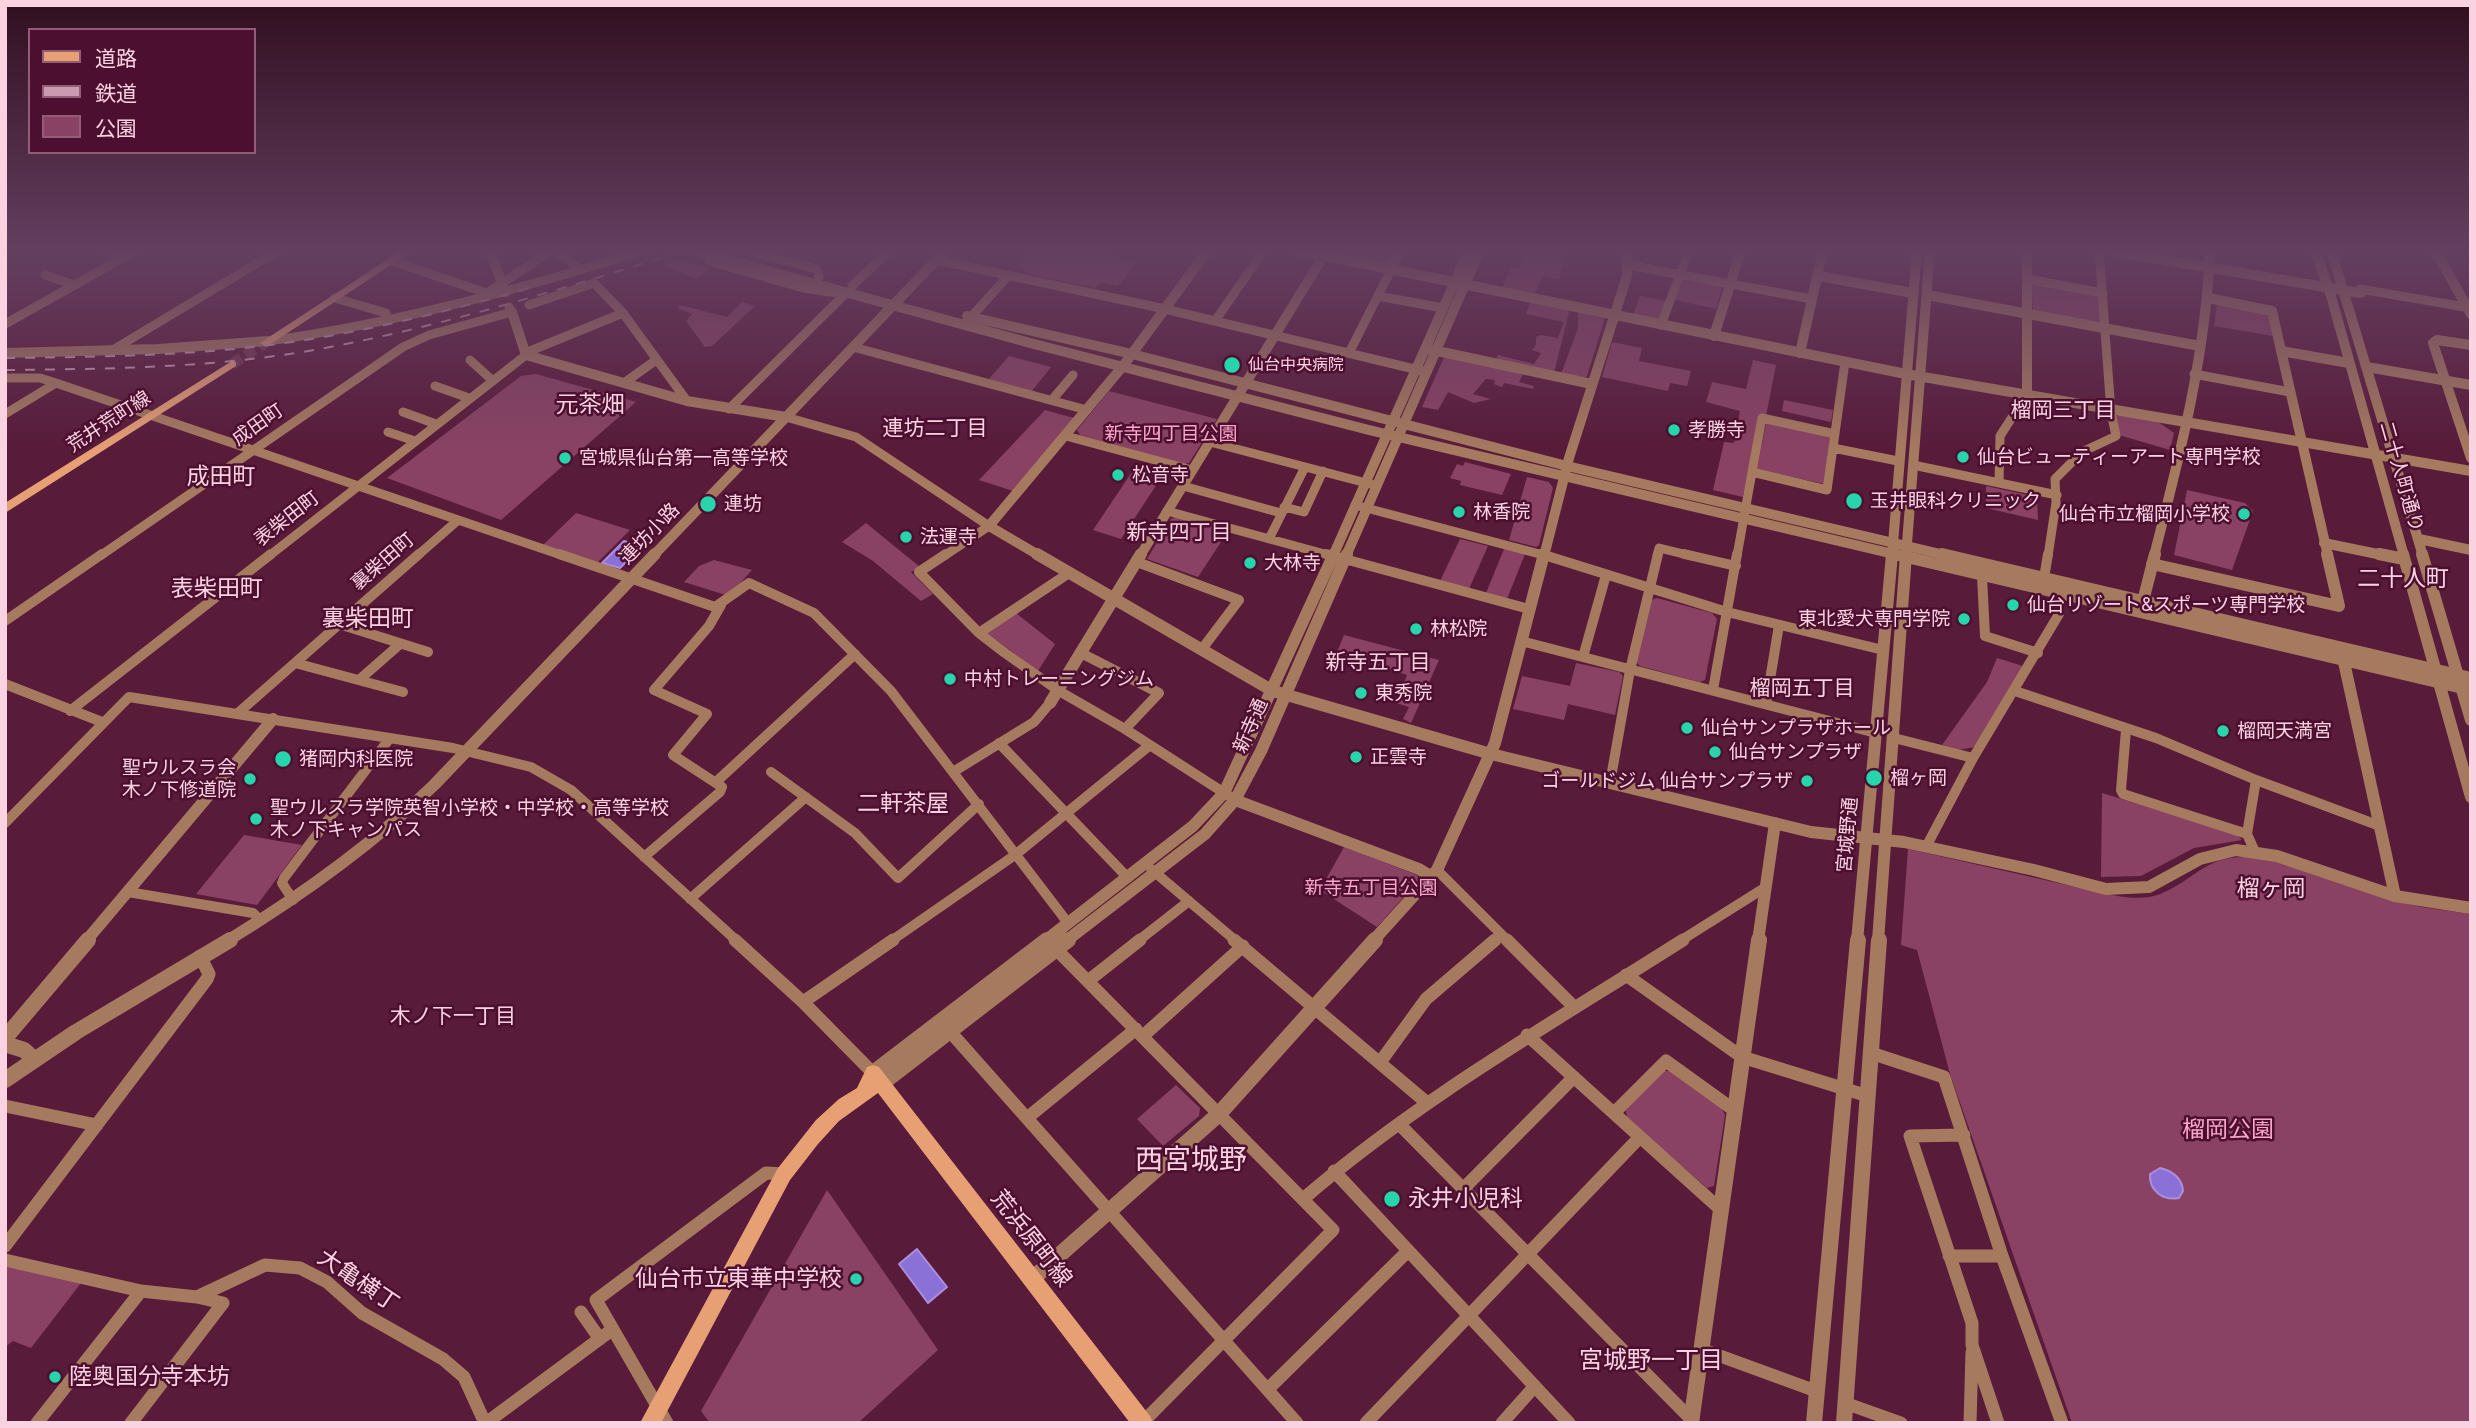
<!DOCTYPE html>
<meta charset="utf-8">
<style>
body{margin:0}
#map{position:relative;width:2476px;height:1428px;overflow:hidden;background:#591b3a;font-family:Figtree,"Noto Sans JP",sans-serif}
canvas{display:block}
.frame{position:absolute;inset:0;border:7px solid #fad2e2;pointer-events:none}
.legend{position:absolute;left:28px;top:28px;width:228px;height:126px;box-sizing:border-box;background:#4d0f30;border:2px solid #925d77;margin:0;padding:9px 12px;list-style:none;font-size:21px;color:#fad2e2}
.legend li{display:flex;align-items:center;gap:14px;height:35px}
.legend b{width:35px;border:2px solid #925d77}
</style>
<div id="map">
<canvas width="2476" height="1428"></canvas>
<div class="frame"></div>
<ul class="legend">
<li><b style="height:9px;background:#e6a074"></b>道路</li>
<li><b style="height:9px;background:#ca9bb0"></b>鉄道</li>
<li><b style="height:19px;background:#894263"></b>公園</li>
</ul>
</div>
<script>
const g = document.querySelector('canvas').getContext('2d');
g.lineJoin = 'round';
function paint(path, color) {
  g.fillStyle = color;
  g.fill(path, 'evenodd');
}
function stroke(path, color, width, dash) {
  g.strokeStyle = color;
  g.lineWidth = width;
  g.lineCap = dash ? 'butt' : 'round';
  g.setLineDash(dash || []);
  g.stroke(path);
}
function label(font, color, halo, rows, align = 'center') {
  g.font = font + ' Figtree,"Noto Sans JP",sans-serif';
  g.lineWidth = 5;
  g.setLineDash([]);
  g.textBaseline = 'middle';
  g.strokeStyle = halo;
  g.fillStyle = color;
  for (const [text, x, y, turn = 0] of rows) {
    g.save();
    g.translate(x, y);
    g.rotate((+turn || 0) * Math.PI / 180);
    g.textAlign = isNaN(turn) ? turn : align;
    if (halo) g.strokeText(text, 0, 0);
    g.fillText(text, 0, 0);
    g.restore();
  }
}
paint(new Path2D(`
 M1028,250H1083L1137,262L1118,286L1101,282L1095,288L1024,273L1025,269L1019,267Z
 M1334,250H1398L1391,264L1386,265L1336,255Z
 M1527,250H1566L1559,279L1543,276L1534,295L1502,288L1511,267L1519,268Z
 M678,259L710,268L696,279L671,269L665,264Z
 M1682,278L1723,285L1716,309L1675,300Z
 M2035,283L2094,294L2099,297L2100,322L2037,313L2033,310L2031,285Z
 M1640,296L1666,301L1660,319L1633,315Z
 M742,302L755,306L712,346L705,347L686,321L692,314L678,308L680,305L727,317Z
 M1530,302L1567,309L1569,312L1554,373L1496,361L1498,355L1534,364L1541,353L1532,350L1536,345V337L1540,335L1558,338L1564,322L1526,314Z
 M2217,304L2268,313L2273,336L2214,326Z
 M1578,312L1605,318L1587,376L1581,379L1561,374L1578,328Z
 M1612,342L1642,348L1639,361L1691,371L1687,386L1670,383L1668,391L1602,377Z
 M1445,355L1453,357L1454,360L1465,359L1524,372L1519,382L1534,386L1533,389L1504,383L1502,387L1494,384L1495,380L1486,379L1473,394L1491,399L1474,403L1448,392L1438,410L1422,407Z
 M1009,356L1051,367L1032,391L988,380Z
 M1753,360L1776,365L1766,416L1759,415L1743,497L1713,490L1724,442L1734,443L1740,411L1706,402L1712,382L1746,389Z
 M536,374L636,402L501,520L387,478L521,376Z
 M1109,391L1217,419L1189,463L1184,464L1080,435L1077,430Z
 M1784,400L1833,410L1831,422L1782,411Z
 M1045,410L1074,418L1013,491L979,480Z
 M2120,414L2157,421L2174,433L2170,450L2119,435L2116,416Z
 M1772,423L1830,437L1824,484L1757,469L1766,424Z
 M1465,462L1511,474L1502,495L1460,485L1461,481L1450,478L1457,464L1463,466Z
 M1136,466L1151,468L1143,480L1157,484L1121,539L1093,530Z
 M1527,477L1549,482L1553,488L1539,545L1536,547L1509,540Z
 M1986,486L2037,497L2038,520L1986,508Z
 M2187,490L2245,503L2253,511L2232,570L2174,555Z
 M576,513L630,530L597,563L543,545Z
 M1176,517L1224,531L1218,541L1221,542L1198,577L1147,559L1171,519Z
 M866,523L920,567L911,572L933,594L921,601L873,561L842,542Z
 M1460,539L1488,546L1469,589L1440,581Z
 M1504,549L1525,554L1507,599L1486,593Z
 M714,560L752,570L729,596L684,582L699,566Z
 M1657,598L1712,613L1717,619L1705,680L1699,682L1640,666L1636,662L1651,600Z
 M1016,613L1055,644L1038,671L986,632Z
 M1344,635L1439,660L1411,723L1403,719L1409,707L1396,703L1407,675L1337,652Z
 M1997,658L2023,666L1975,747L1958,750L1942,745L1987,682Z
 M1576,663L1619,672L1623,676L1615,715L1568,704L1564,720L1513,709L1522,676L1570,686Z
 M2102,793L2236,834L2242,840L2194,848L2141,876L2101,877Z
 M244,835L302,845L257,905L196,894Z
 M1344,847L1417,875L1419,880L1377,927L1320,890Z
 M1908,849L2102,893C2120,897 2143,901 2160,894C2195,880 2204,856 2248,857C2291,858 2344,885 2386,898C2413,907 2443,910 2471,914V1423H2072L1950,1074L1917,950L1901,945Z
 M1664,1071H1672L1721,1107L1725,1115L1714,1186L1707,1188L1627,1118L1626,1110Z
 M1176,1085L1200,1108L1199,1116L1163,1146L1137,1119Z
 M827,1190L938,1350L858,1423H710L701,1411Z
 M5,1266L81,1283L31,1348L13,1341L5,1347Z`), '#894263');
const water = new Path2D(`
 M624,541L642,546L620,568L602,563Z
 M2160,1168C2172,1171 2182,1178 2183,1191L2179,1198C2163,1201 2149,1191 2150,1174Z
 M917,1249L947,1287L928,1303L899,1264Z`);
paint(water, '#8a71d8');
stroke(water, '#ac8edb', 2);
stroke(new Path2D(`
 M232,364L265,343`), '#713653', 11, [11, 5]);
stroke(new Path2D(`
 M107,250L126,256
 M556,250L581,270
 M721,250L709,261L803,288L837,293
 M745,250L817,269L819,277
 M937,260L1165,309L1427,372
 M392,261L487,293L552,250
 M1628,265L1812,299
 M45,275L74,285
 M2027,279L2103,293
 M852,286L890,250
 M2360,289L2471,308
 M1378,296L1443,308
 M335,298L386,313
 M529,305L594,283L623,313L687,401
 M971,317L1008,276
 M1215,321L1264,250
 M5,324L137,250
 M1661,325L1689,250
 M268,341C397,323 521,289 645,250
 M853,347L1087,410
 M111,351L279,250
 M525,353L623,313
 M1349,353L1401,250
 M470,360L493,381
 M2194,374L2290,392
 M5,378H40L56,383L564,556
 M624,383L656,360
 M435,386L469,398
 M1052,400L1073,375
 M729,409L846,293
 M403,412L436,424
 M5,414L56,383
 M786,417L856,437L989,526L944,556
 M388,432L415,441
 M1066,436L1192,470
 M1210,442L1374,485
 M1833,448L1898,461
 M1913,465L2057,495
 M1752,472L1762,418L1835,434
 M1999,483L2000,436L2027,394
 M1183,486L1281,513
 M1355,505L1547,556
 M1284,507L1304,512L1323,471
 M1167,511L1332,556
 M1269,539L1305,467
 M100,556L403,347L429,335L512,312L509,307
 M269,556L526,355
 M417,556L457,521
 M1657,556L1659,548L1692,556
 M1737,556L1752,472L1827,490L1845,362
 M2048,556L2056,503L2055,479L2082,452L2116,436L2111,412L2099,250`), '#a67a5f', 9);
stroke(new Path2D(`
 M559,554L715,607L749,583L814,613L891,691L1068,923
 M946,554L919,572L979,633L1005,653L1059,691L1125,729L1229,796
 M1326,554L1529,609
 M1541,554L1727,612L1883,650
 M1684,554L1736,566
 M1137,562L1239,600L1202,649
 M1982,576L1985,636L2038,653
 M2044,578L2048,554
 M5,621L102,554
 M339,624L428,652
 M979,633L1069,573
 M1521,641L1876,733
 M1081,653L1159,693L1125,729
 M1583,657L1606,575
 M295,663L403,692
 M359,680L400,644
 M5,684L102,722
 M1713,690L1737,554
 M2015,691L2156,738L2256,780L2380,826
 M1766,704L1779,625
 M70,711L271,554
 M238,713L419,554
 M2126,730L2121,790L2123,794L2247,834
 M1894,738L1973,758
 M999,743L1128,878
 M771,772L855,833L898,878L979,804
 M953,772L1034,722L1050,703
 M716,782L855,654
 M1610,783L1630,670L1658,554
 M5,823L129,697L453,748L531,767L571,790L737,941
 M1926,847L1973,758L2059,614V594
 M2255,852L2247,834L2256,780
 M644,857L720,792L722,787L673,755L707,714L654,690L709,626L721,605
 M1151,869L1236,941
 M1437,870L1508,941
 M128,892L253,913L260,920
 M690,899L806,797
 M293,900L282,883L284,878L390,738
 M891,941L1015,855L1150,745
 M1138,941L1189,901
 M1493,941L1501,934
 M1680,941L1766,887`), '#a67a5f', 10);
stroke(new Path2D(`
 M735,940L803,1002L873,1073
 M1234,940L1426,1102
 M1507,940L1573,1006
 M1054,947L1333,1230L1143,1422
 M1626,975L1742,1057L1868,1096
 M1088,981L1140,940
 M803,1002L893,940
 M946,1027L1297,1423
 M1527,1035L1720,1209
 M1143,1036L1243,946
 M1871,1053L1944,1077L2002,1256L2062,1423
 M1381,1061L1426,999L1495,940
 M5,1106L97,1125
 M1614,1113L1666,1061L1734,1110
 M1027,1118L1136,1029
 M1399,1124L1691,1419
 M1964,1135L1910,1136L1972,1323V1345L1998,1423
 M1334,1171L1569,1423
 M1464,1188L1574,1077
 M1303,1199C1420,1098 1553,1023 1683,940
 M5,1246L207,979L209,974L200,956
 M1949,1256H2002
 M5,1260L141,1291L197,1297L223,1303L131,1423
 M197,1297L265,1265L300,1268L327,1282L362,1313L443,1359L464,1377L485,1423
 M581,1312L600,1339
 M1701,1349L1816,1391
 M1268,1389L1408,1251
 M1845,1403L1901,1423
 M37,1423L141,1291
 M486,1423L613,1329
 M667,1423L596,1300L766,1173L784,1174
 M1366,1423L1640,1137
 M1502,1423L1535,1386
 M1970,1423L1972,1352`), '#a67a5f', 13);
stroke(new Path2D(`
 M490,250L505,292
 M692,250L1034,344L1369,430L1902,556
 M1296,250L1906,374L2471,471
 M2027,250V394
 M2105,250L2361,293
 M2315,250L2331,296L2404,556
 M2331,250L2423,556
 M2435,250L2471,314
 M1818,276L1913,293
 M1927,295L2200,346
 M2208,298L2272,311L2328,556
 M512,312L526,355L687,401L786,417
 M967,316L1132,354L1567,466L1949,556
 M1714,336L1741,250
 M2471,345L2437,340L2433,343L2471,458
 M1428,349L1592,384
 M2281,351L2349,363
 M5,353L158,349L268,341
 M1800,353L1823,250
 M2367,367L2471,385
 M2419,539L2471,550
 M2324,543L2387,556
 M653,556L946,250
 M1040,556L989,526L1123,366L1208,250
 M1140,556L1327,250
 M1333,556L1469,250
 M1346,556L1480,250
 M1544,556L1569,458L1627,276V250
 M1892,556L1917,250
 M1906,556L1930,250
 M2154,556C2180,455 2206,355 2210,250`), '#a67a5f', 10);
stroke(new Path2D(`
 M1037,554L1273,691L1491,754L1811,832L1904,842L2034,870L2106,889L2149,887L2200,859L2236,850L2277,856L2395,896L2471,908
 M1894,554L2471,690
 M1942,554L2471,678
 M2379,554L2404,559
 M2403,554L2471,797
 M2422,554L2471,720
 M2152,564L2339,606L2327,554
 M2141,609L2155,554
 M2344,662L2395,896
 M1050,703L1141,554
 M1235,800L1419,869L1432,877
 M86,941L273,719
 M227,941C302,895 371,846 434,785L655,554
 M1045,941L1193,826L1224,793L1334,554
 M1066,941L1205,834L1235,800L1261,751L1347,554
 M1373,941L1437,870L1495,743L1544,554
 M1758,941L1775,823
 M1857,941L1892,554
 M1878,941L1906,554`), '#a67a5f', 12);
stroke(new Path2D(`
 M5,1038L88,940
 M5,1044L24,1050L34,1059
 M873,1073L1047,940
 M5,1080L76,1032L230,940
 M881,1084L1068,940
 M1031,1280L1219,1114L1375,940
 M1691,1423L1759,940
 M1814,1423L1858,940
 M1844,1423L1879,940`), '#a67a5f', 16);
paint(new Path2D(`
 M402,250H414L269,345L265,346L260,343Z
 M232,361L236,362V366L5,513V503Z
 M873,1065L879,1067L1150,1416L1153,1423H1130L878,1093L839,1121L818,1144L790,1180L661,1423H640L778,1168L816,1120L839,1099L857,1088L867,1067Z`), '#e6a074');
stroke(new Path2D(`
 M5,358C94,357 182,356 270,345C358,334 445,312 530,288
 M5,370C104,369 204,368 302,352C433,330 560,289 687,250`), '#ca9bb0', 2, [10, 10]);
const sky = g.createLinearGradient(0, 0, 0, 450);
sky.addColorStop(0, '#310f20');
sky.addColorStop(0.56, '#643f60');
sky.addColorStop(1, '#643f6000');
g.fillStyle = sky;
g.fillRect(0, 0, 2476, 450);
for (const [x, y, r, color] of [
 [1232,365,9,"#27d5ad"],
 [1674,430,7,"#27d5ad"],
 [1963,457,7,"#27d5ad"],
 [565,458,7,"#27d5ad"],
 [1118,475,7,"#27d5ad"],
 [1854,501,9,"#27d5ad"],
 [708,504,9,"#27d5ad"],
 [1459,512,7,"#27d5ad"],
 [2244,514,7,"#27d5ad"],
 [906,537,7,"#27d5ad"],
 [1250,563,7,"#27d5ad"],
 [2013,605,7,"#27d5ad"],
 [1964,619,7,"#27d5ad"],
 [1416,629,7,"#27d5ad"],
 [950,679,7,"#27d5ad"],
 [1361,693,7,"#27d5ad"],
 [1687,728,7,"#27d5ad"],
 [2223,731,7,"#27d5ad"],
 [1715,752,7,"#27d5ad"],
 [1356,757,7,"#27d5ad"],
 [283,759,9,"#27d5ad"],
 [1874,778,9,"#27d5ad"],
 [250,779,7,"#27d5ad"],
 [1807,781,7,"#27d5ad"],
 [256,819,7,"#27d5ad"],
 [1392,1199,9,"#27d5ad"],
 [856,1279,7,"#27d5ad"],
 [55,1377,7,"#27d5ad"]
]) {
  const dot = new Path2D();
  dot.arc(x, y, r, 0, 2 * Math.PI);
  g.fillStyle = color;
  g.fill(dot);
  stroke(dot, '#4d0f30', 2.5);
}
label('16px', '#fad2e2', '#4d0f30', [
 ["仙台中央病院",1248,365]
], 'left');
label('19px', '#fad2e2', '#4d0f30', [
 ["荒井荒町線",109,422,-33],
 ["成田町",258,425,-35],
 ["二十人町通り",2401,477,74],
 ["表柴田町",287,519,-38],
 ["連坊小路",650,534,-46],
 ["裏柴田町",383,562,-41],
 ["新寺通",1251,726,-66],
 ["宮城野通",1848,835,-85]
]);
label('19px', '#fad2e2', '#4d0f30', [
 ["孝勝寺",1688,430],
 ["仙台ビューティーアート専門学校",1977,457],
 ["宮城県仙台第一高等学校",579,458],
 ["松音寺",1132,475],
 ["玉井眼科クリニック",1870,501],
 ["連坊",724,504],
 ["林香院",1473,512],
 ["仙台市立榴岡小学校",2230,514,"right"],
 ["法運寺",920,537],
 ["大林寺",1264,563],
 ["仙台リゾート&スポーツ専門学校",2027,605],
 ["東北愛犬専門学院",1950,619,"right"],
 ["林松院",1430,629],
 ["中村トレーニングジム",964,679],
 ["東秀院",1375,693],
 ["仙台サンプラザホール",1701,728],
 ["榴岡天満宮",2237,731],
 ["仙台サンプラザ",1729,752],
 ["正雲寺",1370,757],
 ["猪岡内科医院",299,759],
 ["聖ウルスラ会",236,768,"right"],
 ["木ノ下修道院",236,790,"right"],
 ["榴ヶ岡",1890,778],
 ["ゴールドジム 仙台サンプラザ",1793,781,"right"],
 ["聖ウルスラ学院英智小学校・中学校・高等学校",270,808],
 ["木ノ下キャンパス",270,830]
], 'left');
label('19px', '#faa6ca', '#4d0f30', [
 ["新寺四丁目公園",1171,434],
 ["新寺五丁目公園",1371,888]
]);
label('21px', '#fad2e2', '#4d0f30', [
 ["榴岡三丁目",2063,411],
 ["連坊二丁目",935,429],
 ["新寺四丁目",1179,533],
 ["新寺五丁目",1378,663],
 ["榴岡五丁目",1802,689],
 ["木ノ下一丁目",453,1017]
]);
label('23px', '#fad2e2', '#4d0f30', [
 ["元茶畑",590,405],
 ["成田町",221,477],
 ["二十人町",2403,579],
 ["表柴田町",217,589],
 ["裏柴田町",368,619],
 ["二軒茶屋",903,804],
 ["榴ヶ岡",2271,889]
]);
label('23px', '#faa6ca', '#4d0f30', [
 ["榴岡公園",2228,1130]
]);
label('23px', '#fad2e2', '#4d0f30', [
 ["永井小児科",1408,1199],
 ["仙台市立東華中学校",842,1279,"right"],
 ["陸奥国分寺本坊",69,1377]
], 'left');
label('23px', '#fad2e2', '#4d0f30', [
 ["荒浜原町線",1031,1239,52],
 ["大亀横丁",358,1281,34]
]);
label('24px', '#fad2e2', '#4d0f30', [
 ["宮城野一丁目",1651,1361]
]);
label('28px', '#fad2e2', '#4d0f30', [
 ["西宮城野",1191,1161]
]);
</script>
